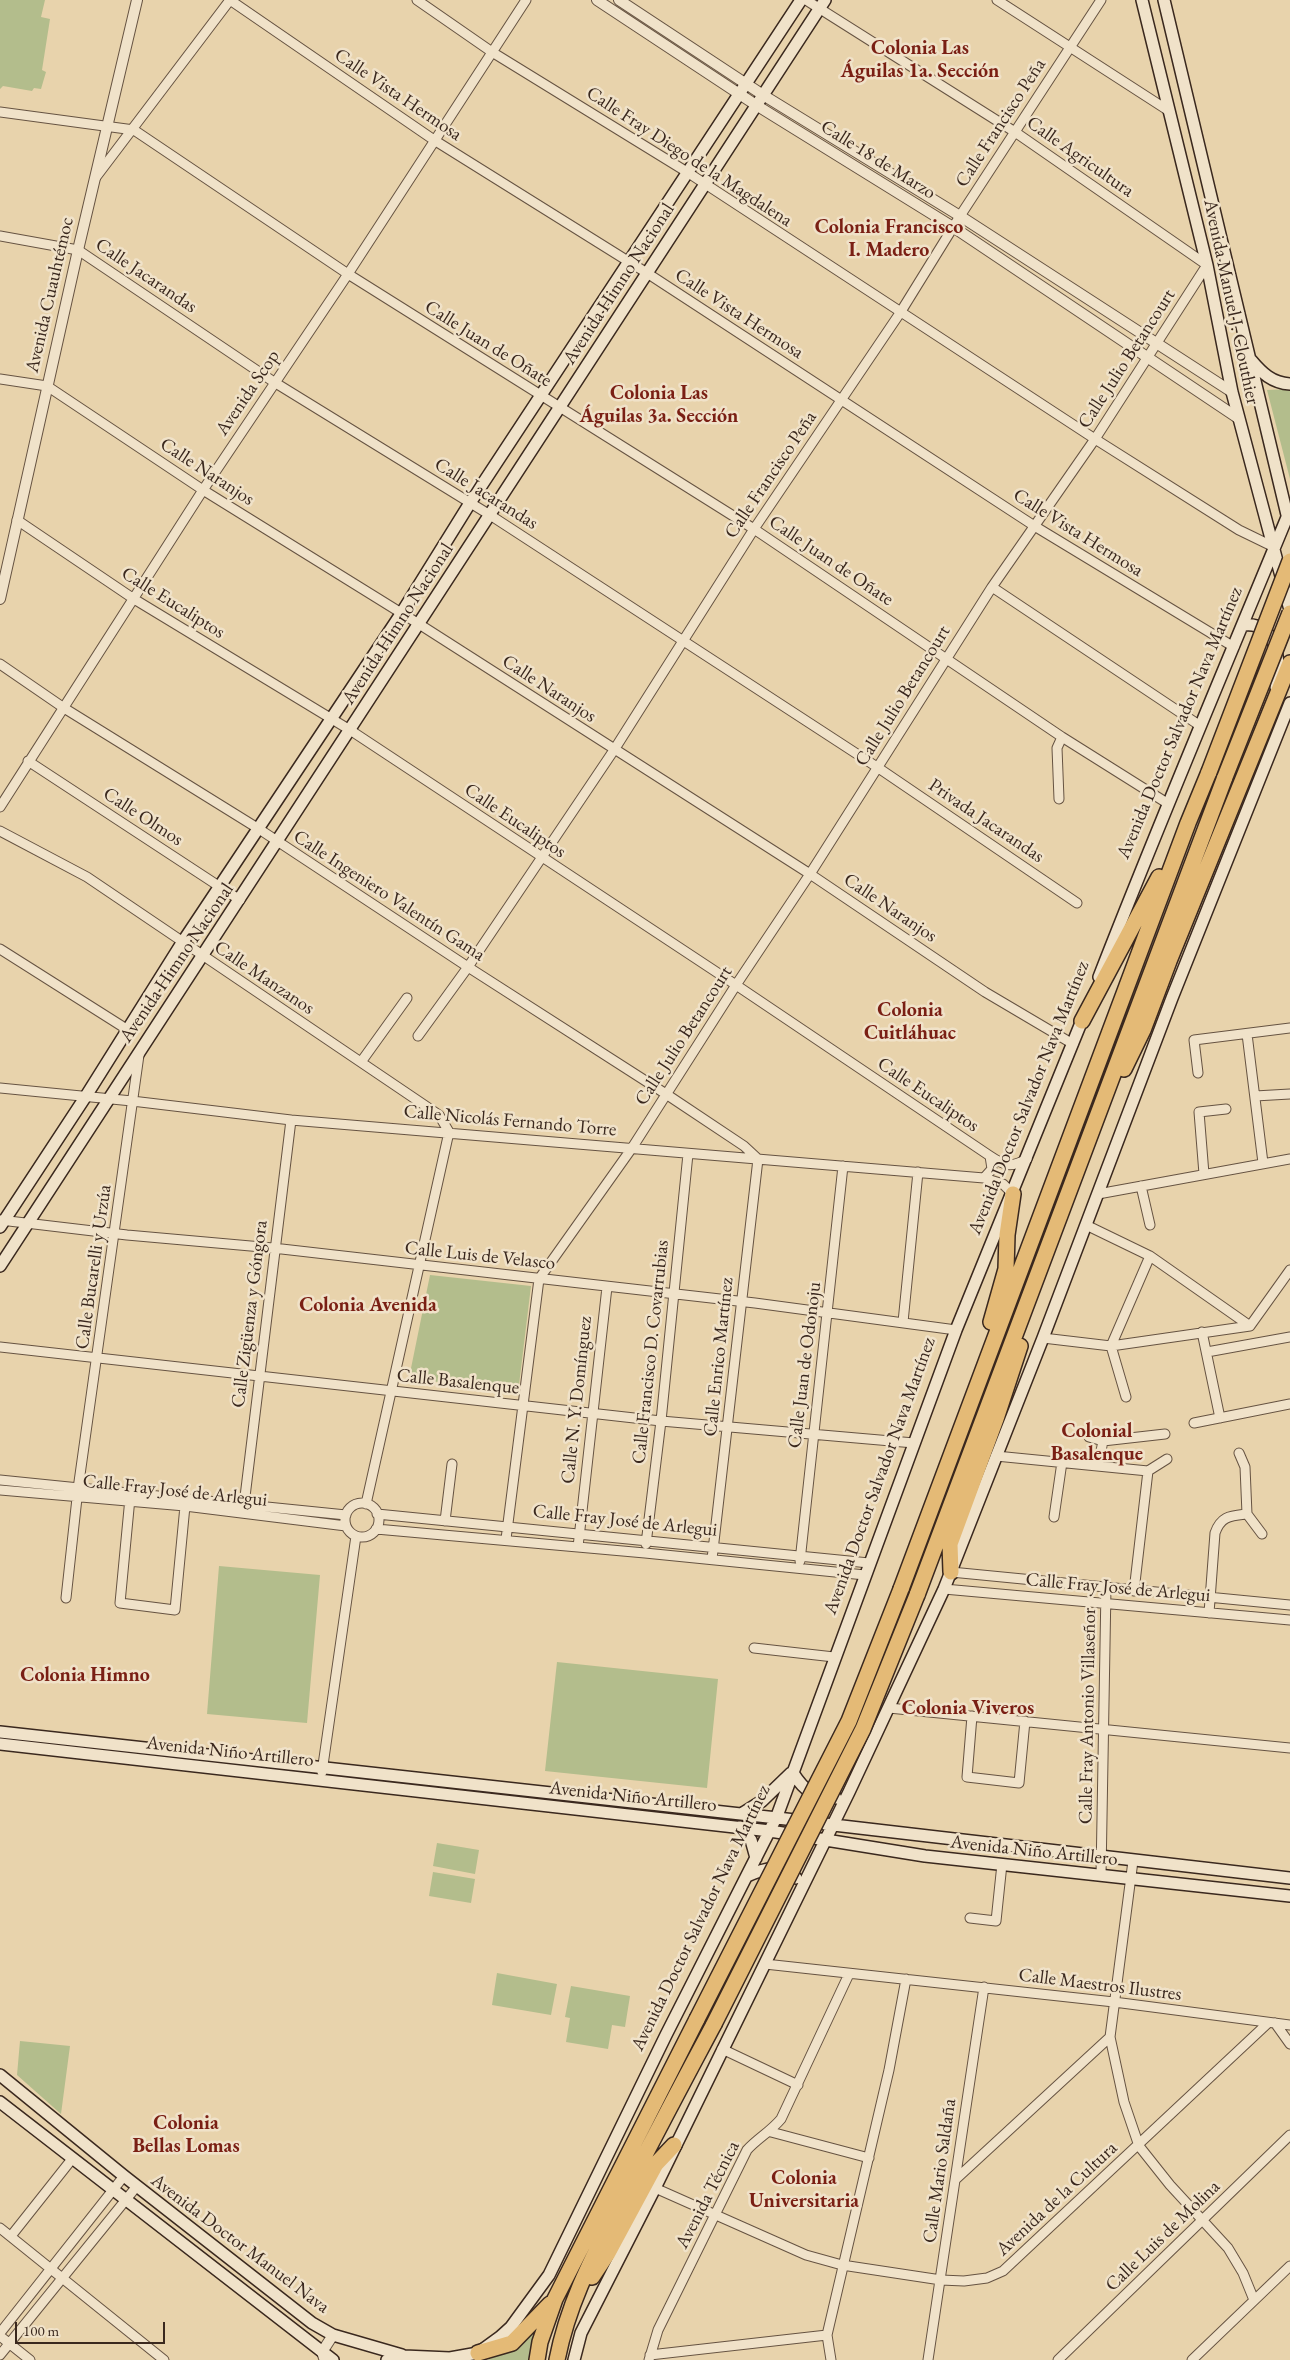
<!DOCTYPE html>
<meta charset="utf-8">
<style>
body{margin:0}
#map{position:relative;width:1290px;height:2360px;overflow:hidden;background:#e8d3ac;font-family:"EB Garamond",serif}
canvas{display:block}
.scale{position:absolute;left:15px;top:2322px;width:150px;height:22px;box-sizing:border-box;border:2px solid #3a281e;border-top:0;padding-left:6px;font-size:15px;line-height:18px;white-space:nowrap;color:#3a281e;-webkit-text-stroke:4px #f0e2c9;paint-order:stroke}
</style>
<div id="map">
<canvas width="1290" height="2360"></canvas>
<div class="scale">100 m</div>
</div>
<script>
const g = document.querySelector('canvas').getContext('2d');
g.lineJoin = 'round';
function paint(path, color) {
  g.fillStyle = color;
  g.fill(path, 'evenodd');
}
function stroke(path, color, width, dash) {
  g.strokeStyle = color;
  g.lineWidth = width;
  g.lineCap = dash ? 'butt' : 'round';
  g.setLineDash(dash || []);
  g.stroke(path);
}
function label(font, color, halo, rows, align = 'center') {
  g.font = font + ' "EB Garamond",serif';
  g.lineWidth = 5;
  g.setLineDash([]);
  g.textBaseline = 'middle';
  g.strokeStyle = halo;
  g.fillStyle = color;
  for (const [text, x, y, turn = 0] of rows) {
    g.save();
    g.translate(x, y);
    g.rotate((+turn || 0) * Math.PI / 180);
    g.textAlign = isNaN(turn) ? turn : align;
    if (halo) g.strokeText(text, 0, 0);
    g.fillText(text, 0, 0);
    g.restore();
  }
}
paint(new Path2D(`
 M0,0H45L41,17L50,19L42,70L46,72L41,89L34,88L32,91L3,86L0,89Z
 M1290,389V479L1267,390Z
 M430,1275L531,1286L518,1393L409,1378Z
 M219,1566L320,1575L307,1723L207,1714Z
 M557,1662L718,1679L707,1788L545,1771Z
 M437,1843L479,1850L475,1874L433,1866Z
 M433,1872L475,1879L471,1903L429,1896Z
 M497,1973L557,1984L551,2015L492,2005Z
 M571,1986L630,1996L625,2027L612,2025L608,2049L566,2042L570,2018L565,2017Z
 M20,2041L70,2046L61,2114L17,2075Z
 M546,2313L533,2340L529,2360H487L513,2350Z`), '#b3bd8c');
const minor = new Path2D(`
 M417,0L492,52L687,172L1095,439L1239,530L1274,547
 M997,0L1169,111
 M0,112L134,130L348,274L754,529L1062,737L1167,803
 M96,177L230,0L434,140L647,273L1036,527L1234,647
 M0,236L78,250L274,382L490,515L877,767L1077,903
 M0,379L47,386L203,490L419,624L810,874L985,992L1073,1044
 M17,520L134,599L350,730L736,985L990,1156C1005,1166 1011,1168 1027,1159
 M992,587L1199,725
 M0,664L64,708L259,829L468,967L666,1094L744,1146L758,1159L712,1559
 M28,761L240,900
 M1059,799L1057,748L1062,737
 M0,807L203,490L348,274L526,0
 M0,831L87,877L439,1115L449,1132L366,1504
 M0,949L128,1030
 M1247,1034L1263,1163
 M418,1036L468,967L614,750L754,529L900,313L960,216L1101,0
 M361,1062L407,998
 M1198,1073L1194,1040L1290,1028
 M0,1088L132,1101L291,1120L984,1178L1003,1184L1013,1194
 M1255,1096L1290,1094
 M1204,1174L1199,1112L1226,1109
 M984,1178L992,1169L990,1156
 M1141,1186L1150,1225
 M1098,1194L1290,1159
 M0,1220L127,1235L273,1248L755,1303L956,1330
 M1086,1225L1150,1256L1250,1326
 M903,1322L918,1172
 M1250,1326L1290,1270
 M1202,1332L1220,1418
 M1043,1338L1111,1346L1250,1326
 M0,1347L661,1421L914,1443
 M1207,1352L1290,1337
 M1126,1397L1111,1346L1150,1256
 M1194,1423L1290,1404
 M1089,1437L1103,1441L1165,1434
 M1239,1453L1245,1467L1247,1514L1262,1534
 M996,1456L1148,1471
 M1098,1466L1103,1441
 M1148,1471L1167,1459
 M0,1480L346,1515
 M0,1490L185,1506L346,1526
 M130,1498L120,1603L175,1610L185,1506
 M345 1520a17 17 0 1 1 34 0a17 17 0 1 1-34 0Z
 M243,1513L291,1120
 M377,1514L869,1563
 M1054,1517L1062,1462
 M445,1521L452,1464
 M376,1529L645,1553L865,1575
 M506,1539L539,1279L632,1148L736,985L810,874L992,587L1095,439L1207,265L1015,132L806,0
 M646,1544L661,1421L688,1154
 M578,1547L607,1287
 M800,1561L843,1166
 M951,1572L1290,1605
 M944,1589L1290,1620
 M1134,1591L1148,1471
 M66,1598L78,1489L139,1055
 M1209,1613L1215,1533C1221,1516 1230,1516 1247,1514
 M754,1648L834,1657
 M889,1708L1290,1748
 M972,1716L967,1777L1019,1783L1025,1721
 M322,1772L356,1536
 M1133,1861L1110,2037L1124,2102L1139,2146L1170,2185L1228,2248L1243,2273L1254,2300
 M1101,1875L1106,1588
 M970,1918L996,1921L1002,1864
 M765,1964L1114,2002L1290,2025
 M1275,2023L1290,2044
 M722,2049L798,2085
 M771,2132L869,2158
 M956,2179L1110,2037
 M655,2188L806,2255L842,2265L941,2280L964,2281L987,2278L1003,2271L1268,2023
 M0,2228L164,2360
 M11,2236L72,2159
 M0,2333L124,2176
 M0,2336L30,2360
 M0,2355L137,2186
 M650,2355L827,2335
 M649,2360L658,2330L747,2150C758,2138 770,2132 781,2119L849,1974
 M831,2360L827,2335L889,2070L906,1979
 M928,2360L984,1987
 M1058,2360L1290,2135
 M1192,2360L1290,2266`);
const tertiary = new Path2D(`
 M597,0L756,105L953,227L1238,418
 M619,0L763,95L960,216L1232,392
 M0,599L78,250L137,0
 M324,2358L322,2352L333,2335`);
const secondary = new Path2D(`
 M1142,0L1207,265L1232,392L1290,610
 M1164,0L1288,519
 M1251,360C1262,373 1272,383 1290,384
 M1244,625C1276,621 1282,662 1276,687
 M1099,977C1160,820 1226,665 1290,510
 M0,1227L86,1096L182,943L401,614L470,503L801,0
 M0,1266L825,0
 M0,1732L804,1821
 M0,1744L770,1831L925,1856L1290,1896
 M793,1773C805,1792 813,1796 836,1798
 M743,1813L762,1801L791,1773
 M825,1824L1290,1878
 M740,1827L751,1840L756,1858
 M747,1876C765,1868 780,1864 796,1878
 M0,2075L124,2176L312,2323L333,2335L402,2355
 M0,2102L333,2360
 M387,2360L404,2356L450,2358L478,2353L500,2337L511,2327L549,2275L666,2035L777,1816L956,1330L1085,1013
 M574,2360L581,2333L655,2188L849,1792L944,1589L1043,1338L1172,998L1290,703`);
const motorway = new Path2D(`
 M1082,1021L1159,877
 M1124,1069L1143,1030L1169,961L1290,663
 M991,1322L1006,1269L1007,1235L1013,1194
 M951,1572L950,1544L996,1419L1020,1346
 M901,1589L1188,823L1209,772
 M917,1595L1225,777
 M592,2277L608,2253L656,2164L674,2145
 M478,2353L512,2343L550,2304
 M537,2360L540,2342L555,2299L697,2019
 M557,2360C567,2308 590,2262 614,2216C646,2151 680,2088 714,2024`);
stroke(minor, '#665342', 11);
stroke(tertiary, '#665342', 12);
stroke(secondary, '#3a281e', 14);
stroke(motorway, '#3a281e', 18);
stroke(minor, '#f0e2c9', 9);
stroke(tertiary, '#f0e2c9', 10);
stroke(secondary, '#f0e2c9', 11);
stroke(motorway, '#e4ba76', 15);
const motorwayBridge = new Path2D(`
 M1209,772L1290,561
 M1225,777L1290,613
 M697,2019L849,1721L901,1589
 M714,2024L863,1729L917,1595`);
stroke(motorwayBridge, '#3a281e', 18, []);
stroke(motorwayBridge, '#e4ba76', 15);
label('19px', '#3a281e', '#f0e2c9', [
 ["Calle Vista Hermosa",398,95,34],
 ["Calle Francisco Peña",1001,123,-57],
 ["Calle Fray Diego de la Magdalena",689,157,33],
 ["Calle Agricultura",1080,157,35],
 ["Calle 18 de Marzo",878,160,32],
 ["Calle Jacarandas",146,276,34],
 ["Avenida Himno Nacional",619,284,-57],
 ["Avenida Cuauhtémoc",50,295,-77],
 ["Avenida Manuel J. Clouthier",1231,302,78],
 ["Calle Vista Hermosa",739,314,33],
 ["Calle Juan de Oñate",488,344,32],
 ["Calle Julio Betancourt",1127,359,-57],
 ["Avenida Scop",248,393,-56],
 ["Calle Naranjos",207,472,33],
 ["Calle Francisco Peña",771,475,-56],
 ["Calle Jacarandas",486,494,32],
 ["Calle Vista Hermosa",1078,533,32],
 ["Calle Juan de Oñate",831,561,34],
 ["Calle Eucaliptos",173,603,32],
 ["Avenida Himno Nacional",398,624,-57],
 ["Calle Naranjos",549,689,33],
 ["Calle Julio Betancourt",903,696,-58],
 ["Avenida Doctor Salvador Nava Martínez",1180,723,-67],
 ["Calle Olmos",143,817,33],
 ["Calle Eucaliptos",515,821,34],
 ["Privada Jacarandas",986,821,34],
 ["Calle Ingeniero Valentín Gama",389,896,33],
 ["Calle Naranjos",890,908,34],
 ["Avenida Himno Nacional",177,963,-56],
 ["Calle Manzanos",264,978,34],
 ["Calle Julio Betancourt",684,1036,-57],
 ["Calle Eucaliptos",928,1095,34],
 ["Avenida Doctor Salvador Nava Martínez",1029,1098,-68],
 ["Calle Nicolás Fernando Torre",510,1121,5],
 ["Calle Luis de Velasco",480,1256,6],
 ["Calle Bucarelli y Urzúa",94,1267,-82],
 ["Calle Zigüenza y Góngora",250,1314,-83],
 ["Calle Francisco D. Covarrubias",651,1352,-84],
 ["Calle Enrico Martínez",719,1357,-84],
 ["Calle Juan de Odonoju",805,1365,-83],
 ["Calle Basalenque",458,1382,6],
 ["Calle N. Y. Domínguez",577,1400,-84],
 ["Avenida Doctor Salvador Nava Martínez",880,1476,-70],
 ["Calle Fray José de Arlegui",175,1491,6],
 ["Calle Fray José de Arlegui",625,1521,6],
 ["Calle Fray José de Arlegui",1118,1588,5],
 ["Calle Fray Antonio Villaseñor",1088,1716,-89],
 ["Avenida Niño Artillero",230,1752,6],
 ["Avenida Niño Artillero",633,1797,6],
 ["Avenida Niño Artillero",1034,1851,6],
 ["Avenida Doctor Salvador Nava Martínez",701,1918,-64],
 ["Calle Maestros Ilustres",1100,1985,7],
 ["Calle Mario Saldaña",940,2171,-82],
 ["Avenida Técnica",708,2195,-63],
 ["Avenida de la Cultura",1057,2199,-43],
 ["Calle Luis de Molina",1163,2236,-44],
 ["Avenida Doctor Manuel Nava",240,2244,37]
]);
label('bold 20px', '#7a1f14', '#f0e2c9', [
 ["Colonia Las",920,49],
 ["Águilas 1a. Sección",920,72],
 ["Colonia Francisco",889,228],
 ["I. Madero",889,251],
 ["Colonia Las",659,394],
 ["Águilas 3a. Sección",659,417],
 ["Colonia",910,1011],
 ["Cuitláhuac",910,1034],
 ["Colonia Avenida",368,1306],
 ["Colonial",1097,1432],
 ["Basalenque",1097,1455],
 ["Colonia Himno",85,1676],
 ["Colonia Viveros",968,1709],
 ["Colonia",186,2124],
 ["Bellas Lomas",186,2147],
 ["Colonia",804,2179],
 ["Universitaria",804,2202]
]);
</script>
